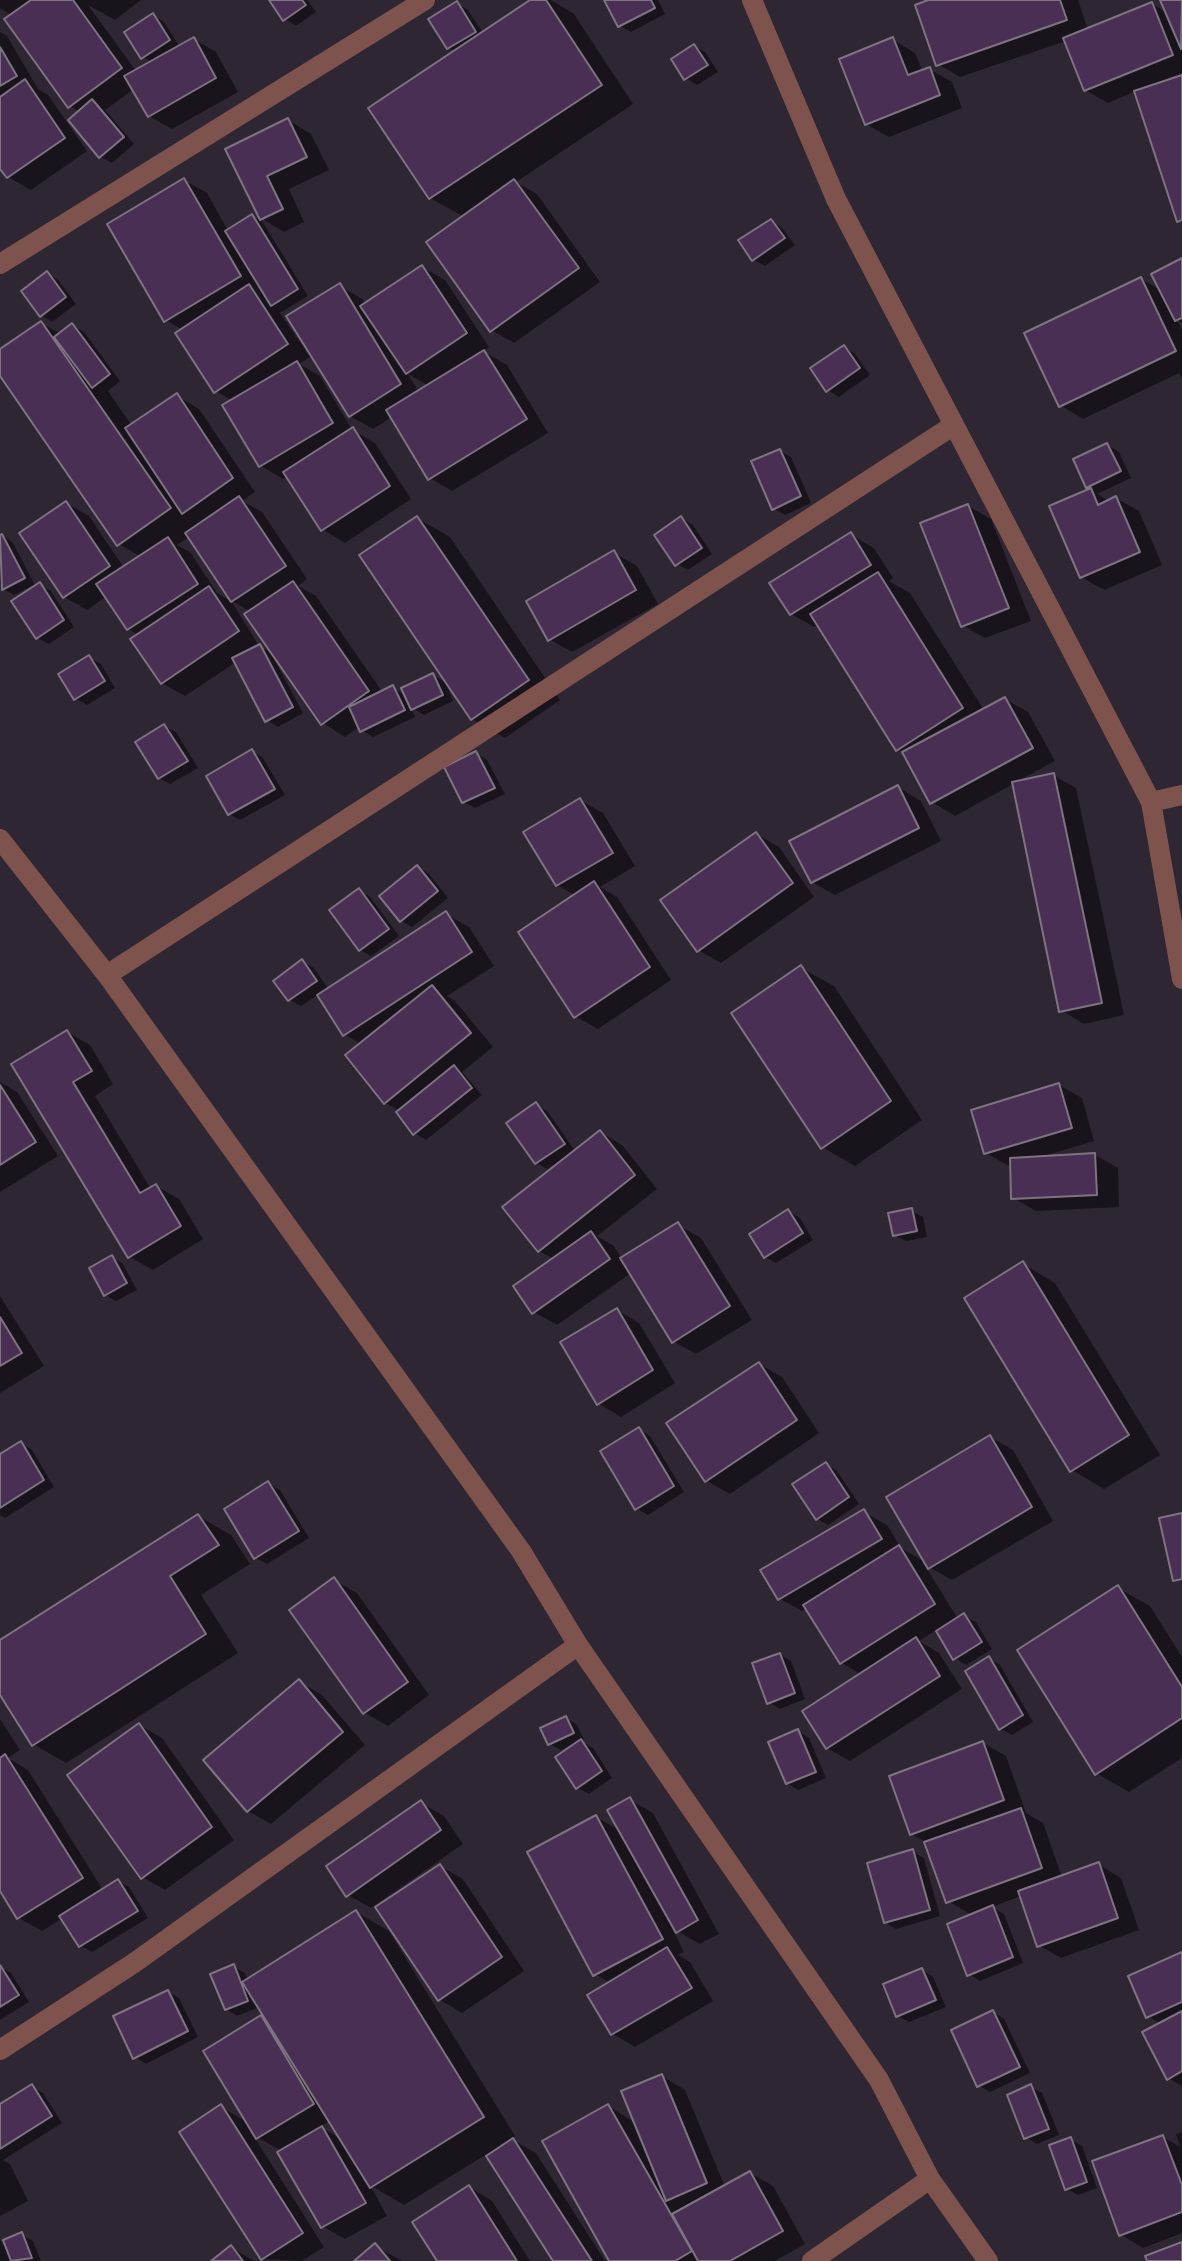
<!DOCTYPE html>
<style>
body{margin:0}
canvas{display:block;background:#2e2632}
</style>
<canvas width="1182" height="2261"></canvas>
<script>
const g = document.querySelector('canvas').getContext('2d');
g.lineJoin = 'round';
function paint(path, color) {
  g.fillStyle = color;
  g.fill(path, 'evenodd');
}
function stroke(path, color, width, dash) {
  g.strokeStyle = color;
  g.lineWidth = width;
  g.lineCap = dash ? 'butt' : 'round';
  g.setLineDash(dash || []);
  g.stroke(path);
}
paint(new Path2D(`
 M0,0H141L115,20L88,5L136,71L152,62L143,57L153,15L164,22L180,47L194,39L216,52L238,92L172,129L149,116L134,89L105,110L134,144L112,163L101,157L80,112L70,106L12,16L0,8Z
 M271,0H307L316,12L296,26L285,19Z
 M533,0H551L574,14L633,104L516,182L537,194L600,282L514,343L491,330L464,217L430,198L456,52L449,48L457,3L468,10L483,33Z
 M606,0H658L665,14L631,32L620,26Z
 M934,0H1078L1088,30L1152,4L1168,13L1163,0H1182V73L1169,78L1171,81L1182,77V222L1179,220L1136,91L1108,103L1085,90L1066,41L960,77L938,64Z
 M0,32L7,36L38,89L48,95L87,151L31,190L8,177L0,165Z
 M892,39L915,53L923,72L929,69L952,82L962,108L889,137L866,124Z
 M694,46L705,52L718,72L697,85L686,78Z
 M288,120L311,134L329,170L289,189L304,222L284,232L261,218L228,150Z
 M184,180L207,193L228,231L252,216L262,221L308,296L280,313L309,355L312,353L340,286L362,299L366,305L422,267L445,280L489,347L483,351L507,365L548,433L452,491L430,478L392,417L373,429L350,416L313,355L299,364L320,376L352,430L375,443L411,499L345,543L322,529L288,476L283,479L261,466L233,401L216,391L183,330L166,320ZM408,374L429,386L419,392Z
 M771,221L782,228L795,245L765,266L754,260Z
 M1182,260V323L1177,320L1182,330V379L1179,373L1083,419L1060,405L1141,279L1162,291Z
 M47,273L58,280L76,304L52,322L41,315Z
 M41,323L61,334L73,326L84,332L120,381L108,391L132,426L177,396L199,409L255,492L242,501L262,512L307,579L298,586L316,596L383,693L393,688L407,696L433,675L445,682L453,701L424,715L411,707L415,717L373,737L362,730L360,726L345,737L323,723L275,655L273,657L303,713L278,727L267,720L236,662L185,696L162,683L140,636L128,629L107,596L87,610L64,597L66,503L89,516L124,568L141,557L119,544L0,373V352ZM189,537L232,601L251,612L275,655L259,646L232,602L217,593L190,552L177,545Z
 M844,347L855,354L870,375L839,397L828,390Z
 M1107,445L1119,452L1131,478L1097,494L1109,501L1116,498L1139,511L1162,565L1104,590L1081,577L1052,507L1093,490L1087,486Z
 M780,451L791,457L811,503L785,515L773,508Z
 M968,506L991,519L1031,621L985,638L962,625Z
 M417,518L450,537L560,700L505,738L472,719Z
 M682,518L693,525L712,554L688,570L677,564Z
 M0,533L13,543L36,587L40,585L51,591L74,627L49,644L37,638L32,586L14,595L3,589L0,583Z
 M851,535L874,548L893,578L889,581L910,593L984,710L1005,699L1028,712L1055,761L1016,782L1053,775L1076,788L1124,1015L1084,1024L1061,1010L1015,783L955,816L932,802L905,754L898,749L819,624L814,627L791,614Z
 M614,553L637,566L658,604L572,652L549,639Z
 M89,658L101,664L115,688L87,705L75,698Z
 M164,726L176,732L198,768L170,784L159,778Z
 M252,751L263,758L285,795L240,820L229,814Z
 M476,753L487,760L505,794L475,808L464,802Z
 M898,787L921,801L941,841L835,895L812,882Z
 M580,800L603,813L635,866L600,887L617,897L671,980L598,1029L575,1016L576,896L557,885Z
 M756,834L779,847L814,897L721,963L698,950Z
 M418,867L429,874L448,898L412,927L401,921Z
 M359,890L370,897L399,936L371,956L360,950Z
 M446,914L469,927L494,966L447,996L455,1001L493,1047L462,1072L482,1095L426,1140L414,1133L400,1111L385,1103L361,1044L345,1035L319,994L301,1006L290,1000L303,962L314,968L329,990Z
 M801,968L834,986L922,1120L855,1166L822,1147Z
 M67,1032L90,1045L113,1084L95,1096L151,1189L156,1186L179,1199L203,1239L153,1270L130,1257L14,1064Z
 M0,1082L17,1092L58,1156L0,1192Z
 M1059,1085L1082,1098L1094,1141L1041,1157L1095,1155L1118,1168L1119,1207L1036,1211L1013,1198L1012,1165L1009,1166L986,1153Z
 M536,1105L547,1111L576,1152L601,1132L623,1146L657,1189L597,1236L614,1246L622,1259L678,1225L701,1238L752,1320L696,1354L673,1341L631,1273L557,1325L534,1312L554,1259L539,1251L557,1167L555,1164L547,1169L536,1163Z
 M788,1211L800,1218L813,1240L776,1263L765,1257Z
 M911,1211L923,1217L927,1237L906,1241L894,1235Z
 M112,1257L123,1264L137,1290L116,1301L105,1295Z
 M1023,1264L1055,1283L1160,1455L1104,1489L1072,1470Z
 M0,1296L44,1366L0,1393Z
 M617,1310L639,1323L675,1383L621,1417L598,1403Z
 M759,1364L782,1377L819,1433L730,1494L707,1481Z
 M639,1429L650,1436L684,1492L648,1515L636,1508Z
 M990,1437L1013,1450L1053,1521L952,1580L924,1564L958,1619L964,1616L976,1622L992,1649L966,1665L955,1658L938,1629L919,1641L939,1653L962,1689L850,1761L827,1748L862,1675L842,1663L807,1608L802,1611L779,1598L864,1512L887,1525L901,1548L927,1563Z
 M21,1443L32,1450L54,1487L5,1518L0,1515V1456Z
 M826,1464L837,1471L859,1504L828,1525L817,1519Z
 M268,1483L280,1490L309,1538L267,1564L256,1558Z
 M198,1516L231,1535L250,1564L201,1595L238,1653L66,1763L33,1744L0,1692V1643Z
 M334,1580L357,1593L429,1695L388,1726L365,1713Z
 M1118,1588L1150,1606L1182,1657V1758L1129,1792L1096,1773Z
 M780,1655L791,1661L805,1699L780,1709L769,1702Z
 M989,1658L1000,1665L1033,1722L1012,1735L1001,1729Z
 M300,1682L322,1695L365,1745L271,1824L248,1811Z
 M566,1718L577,1725L584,1740L581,1741L593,1748L612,1778L589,1794L578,1788L572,1745L561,1750L550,1744Z
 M0,1719L20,1750L8,1758L28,1770L103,1890L118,1881L129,1887L148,1918L92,1952L81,1946L63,1918L42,1931L19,1918L0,1887Z
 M139,1725L162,1738L234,1840L165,1890L142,1877Z
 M798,1731L809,1738L826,1778L798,1790L787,1783Z
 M983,1743L1006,1756L1026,1813L1043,1823L1062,1877L1098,1864L1121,1878L1139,1930L1061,1958L1038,1945L1021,1896L992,1907L1004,1914L1023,1963L980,1981L969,1974L972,1915L948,1901L926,1842L911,1834Z
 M630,1800L653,1813L719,1934L700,1944L672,1928L684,1952L678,1955L690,1962L713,2001L635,2047L613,2034L610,1983L595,1974L596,1817L621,1831Z
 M421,1803L444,1816L463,1844L371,1908L348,1895Z
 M913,1852L924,1858L940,1916L896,1929L885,1922Z
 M440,1866L463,1879L524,1971L462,2013L439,1999Z
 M356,1912L389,1931L515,2136L511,2139L536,2153L605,2261H556L487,2154L404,2205L370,2185L387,2216L345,2239L322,2226L282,2151L253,2135L324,2247L302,2261L262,2259L221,2107L249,2123L261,2018L270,2023L260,2007L237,2016L226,2009L234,1967L245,1973L248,1981ZM331,2120L343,2140L320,2127Z
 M1182,1954V2086L1168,2078L1161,2024L1147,2016Z
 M0,1967L11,1973L29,2002L0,2020Z
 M922,1970L933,1977L946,2007L909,2022L898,2016Z
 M168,1992L179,1998L198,2037L146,2064L135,2057Z
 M993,2012L1004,2019L1030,2073L990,2092L978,2085Z
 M662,2076L685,2090L725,2187L750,2173L773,2186L805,2244L775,2261H611L608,2106L636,2123Z
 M32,2087L43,2093L62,2123L3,2160L10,2164L28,2201L0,2216V2107Z
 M1031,2087L1042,2093L1059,2135L1037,2144L1026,2137Z
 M1182,2132V2233L1143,2248L1120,2234L1163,2137L1180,2147L1176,2134Z
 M1071,2140L1082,2146L1097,2188L1078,2195L1066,2188Z
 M469,2187L492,2201L530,2261H439Z
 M22,2235L33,2241L41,2261H0V2240L7,2251Z
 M375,2246L402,2261H357Z
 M232,2248L254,2261H214Z`), '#0007');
const building = new Path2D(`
 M31,0H73L122,68L68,108L4,19Z
 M269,0H302L306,5L283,21Z
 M530,0H546L602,85L429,199L368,108Z
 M604,0H651L655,8L618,27Z
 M928,0H1060L1067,20L936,66L915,5Z
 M1160,0H1182L1181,49Z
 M457,1L476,32L447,49L428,19Z
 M1152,2L1173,55L1084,91L1063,38Z
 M153,13L170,40L141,59L124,32Z
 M194,37L216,78L148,117L124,76Z
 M893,37L908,75L930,67L940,95L865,125L839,59Z
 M694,44L708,65L684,80L671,59Z
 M0,47L17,76L0,86Z
 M1182,75V220L1177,222L1134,91Z
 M25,79L65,138L7,178L0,169V97Z
 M92,99L124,137L99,158L68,120Z
 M288,118L307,157L267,176L283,209L260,220L225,149Z
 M184,178L241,276L164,322L107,224Z
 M514,179L579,268L490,332L426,242Z
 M252,214L298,289L271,306L225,231Z
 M771,219L785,238L752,261L738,240Z
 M1182,258V318L1175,321L1151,274Z
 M422,265L467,333L406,374L360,306Z
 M47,271L66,297L40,317L21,291Z
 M1141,277L1176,351L1059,407L1024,333Z
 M340,283L401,384L349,417L286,316Z
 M249,284L288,344L214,393L175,333Z
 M41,321L171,508L117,546L0,376V349Z
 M72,323L110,374L92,388L54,337Z
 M844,345L860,368L826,392L810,368Z
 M484,350L527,419L428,480L386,410Z
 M297,361L333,423L259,467L222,405Z
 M177,393L233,478L182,514L125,428Z
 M353,427L390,486L321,531L283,472Z
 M1107,443L1121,471L1086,488L1073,459Z
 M780,449L801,496L772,510L751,461Z
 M1091,488L1098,505L1116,496L1140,552L1080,578L1049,506Z
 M239,496L286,566L231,602L185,533Z
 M66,501L110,566L63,598L19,533Z
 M968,504L1009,608L961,627L920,523Z
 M417,516L529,680L471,720L359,555Z
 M681,516L702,548L675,566L654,535Z
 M851,532L871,565L790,615L769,583Z
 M2,534L25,578L2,590L0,535Z
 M168,537L198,584L127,630L96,584Z
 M614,550L636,590L548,641L526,601Z
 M878,572L963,708L896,751L810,614Z
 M293,581L369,691L321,725L244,614Z
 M40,582L64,620L36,639L11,601Z
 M209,586L239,631L161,684L130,639Z
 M260,644L293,707L265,722L232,658Z
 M89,655L105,681L74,700L58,674Z
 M433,673L443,695L411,710L401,688Z
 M393,685L405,710L360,732L349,707Z
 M1005,697L1033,748L930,804L902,752Z
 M164,724L188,761L158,779L135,742Z
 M252,749L275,789L228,815L206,776Z
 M476,751L495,788L462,803L444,767Z
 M1054,773L1102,1003L1059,1012L1012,782Z
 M898,785L919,828L811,883L789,841Z
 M580,798L613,853L556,886L523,832Z
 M756,832L793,883L697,952L660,900Z
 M417,865L438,891L400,922L379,896Z
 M594,881L650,967L574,1018L518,932Z
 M359,888L389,929L359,951L329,910Z
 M446,911L472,952L343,1036L317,995Z
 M302,959L317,981L288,1001L273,981Z
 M801,965L891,1101L821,1149L731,1013Z
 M432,985L471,1033L384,1104L345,1055Z
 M67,1030L92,1071L73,1082L140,1193L156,1184L181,1226L128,1258L11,1064Z
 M454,1065L472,1088L413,1135L396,1112Z
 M1059,1083L1072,1128L984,1154L971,1110Z
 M0,1085L36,1142L0,1165Z
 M536,1102L565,1144L535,1164L506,1123Z
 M600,1130L635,1175L538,1252L502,1207Z
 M1095,1153L1097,1195L1011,1199L1010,1158Z
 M912,1208L917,1231L893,1236L888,1213Z
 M788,1209L803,1233L764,1258L749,1234Z
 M678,1222L730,1306L672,1343L620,1258Z
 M591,1231L610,1259L532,1314L513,1286Z
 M112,1255L127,1283L104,1296L89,1268Z
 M1023,1261L1129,1435L1070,1472L964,1298Z
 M617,1308L653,1370L597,1405L560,1342Z
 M0,1317L22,1353L0,1366Z
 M759,1362L797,1420L705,1482L666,1423Z
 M639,1427L674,1486L635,1510L600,1451Z
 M990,1435L1032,1507L928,1569L886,1497Z
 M21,1441L44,1480L0,1508V1454Z
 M826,1462L849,1497L816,1520L792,1484Z
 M268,1481L299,1531L254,1559L224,1509Z
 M864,1509L882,1539L778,1600L760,1570Z
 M1182,1513V1579L1173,1581L1159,1518Z
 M198,1514L219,1545L170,1576L206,1634L32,1746L0,1695V1640Z
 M899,1545L935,1604L840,1664L803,1605Z
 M334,1577L408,1682L363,1714L289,1610Z
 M1118,1585L1182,1687V1718L1095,1775L1017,1650Z
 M964,1613L982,1642L953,1660L936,1631Z
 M916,1637L940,1676L826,1749L802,1711Z
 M780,1653L795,1693L767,1704L752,1663Z
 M989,1656L1023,1715L999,1730L965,1671Z
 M299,1679L343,1732L247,1812L203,1760Z
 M566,1716L574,1733L548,1745L540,1728Z
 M139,1723L212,1827L141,1879L67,1775Z
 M798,1729L816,1772L786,1784L768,1742Z
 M581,1739L602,1771L576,1789L555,1757Z
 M983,1741L1004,1800L910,1835L889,1776Z
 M5,1754L83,1878L17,1919L0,1891V1758Z
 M630,1797L698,1920L676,1933L607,1810Z
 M421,1800L441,1830L346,1897L326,1866Z
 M1021,1808L1042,1868L946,1903L924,1842Z
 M596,1815L663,1939L593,1976L527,1852Z
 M913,1849L930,1910L884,1923L867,1863Z
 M1099,1862L1118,1918L1037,1947L1018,1891Z
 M440,1864L502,1957L438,2001L375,1907Z
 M118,1879L138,1911L79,1947L59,1916Z
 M993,1905L1013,1957L967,1976L947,1924Z
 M356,1910L484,2117L370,2188L242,1982Z
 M667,1947L692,1988L611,2035L587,1995Z
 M1182,1952V2002L1146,2018L1128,1976Z
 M234,1964L248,2001L225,2010L210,1974Z
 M0,1965L19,1995L0,2007Z
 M922,1968L936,2000L896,2017L883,1984Z
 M168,1990L188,2031L133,2059L113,2016Z
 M993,2010L1020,2067L977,2087L951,2030Z
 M1182,2011V2071L1167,2080L1142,2032Z
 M261,2015L314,2104L256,2139L203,2051Z
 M662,2074L707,2183L666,2201L621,2091Z
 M32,2084L52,2116L0,2149V2104Z
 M1031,2084L1049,2129L1024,2139L1007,2095Z
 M221,2104L303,2233L261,2260L179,2132Z
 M608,2104L692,2251L675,2261H609L542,2141Z
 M322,2126L366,2203L321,2228L277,2152Z
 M1163,2135L1182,2185V2212L1119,2236L1092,2161Z
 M1071,2137L1087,2182L1065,2190L1049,2145Z
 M513,2138L592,2261H553L486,2156Z
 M750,2171L783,2231L730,2261H698L672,2214Z
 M469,2185L517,2261H437L412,2222Z
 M22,2232L32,2258L11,2261L3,2240Z
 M1182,2242V2261H1147L1145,2256Z
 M375,2243L390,2261H354Z
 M231,2245L243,2261H211Z`);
paint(building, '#4a2f54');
stroke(building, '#7d7381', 2);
stroke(new Path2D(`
 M752,0L836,199L1151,802L1182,979
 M0,264L425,0
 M1151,802L1182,795
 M0,839L107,975L521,1551L578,1645L879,2080L930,2179L988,2261
 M107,975L954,425
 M0,2050L134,1963L578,1645
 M812,2261L930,2179`), '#7e534d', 20);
</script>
